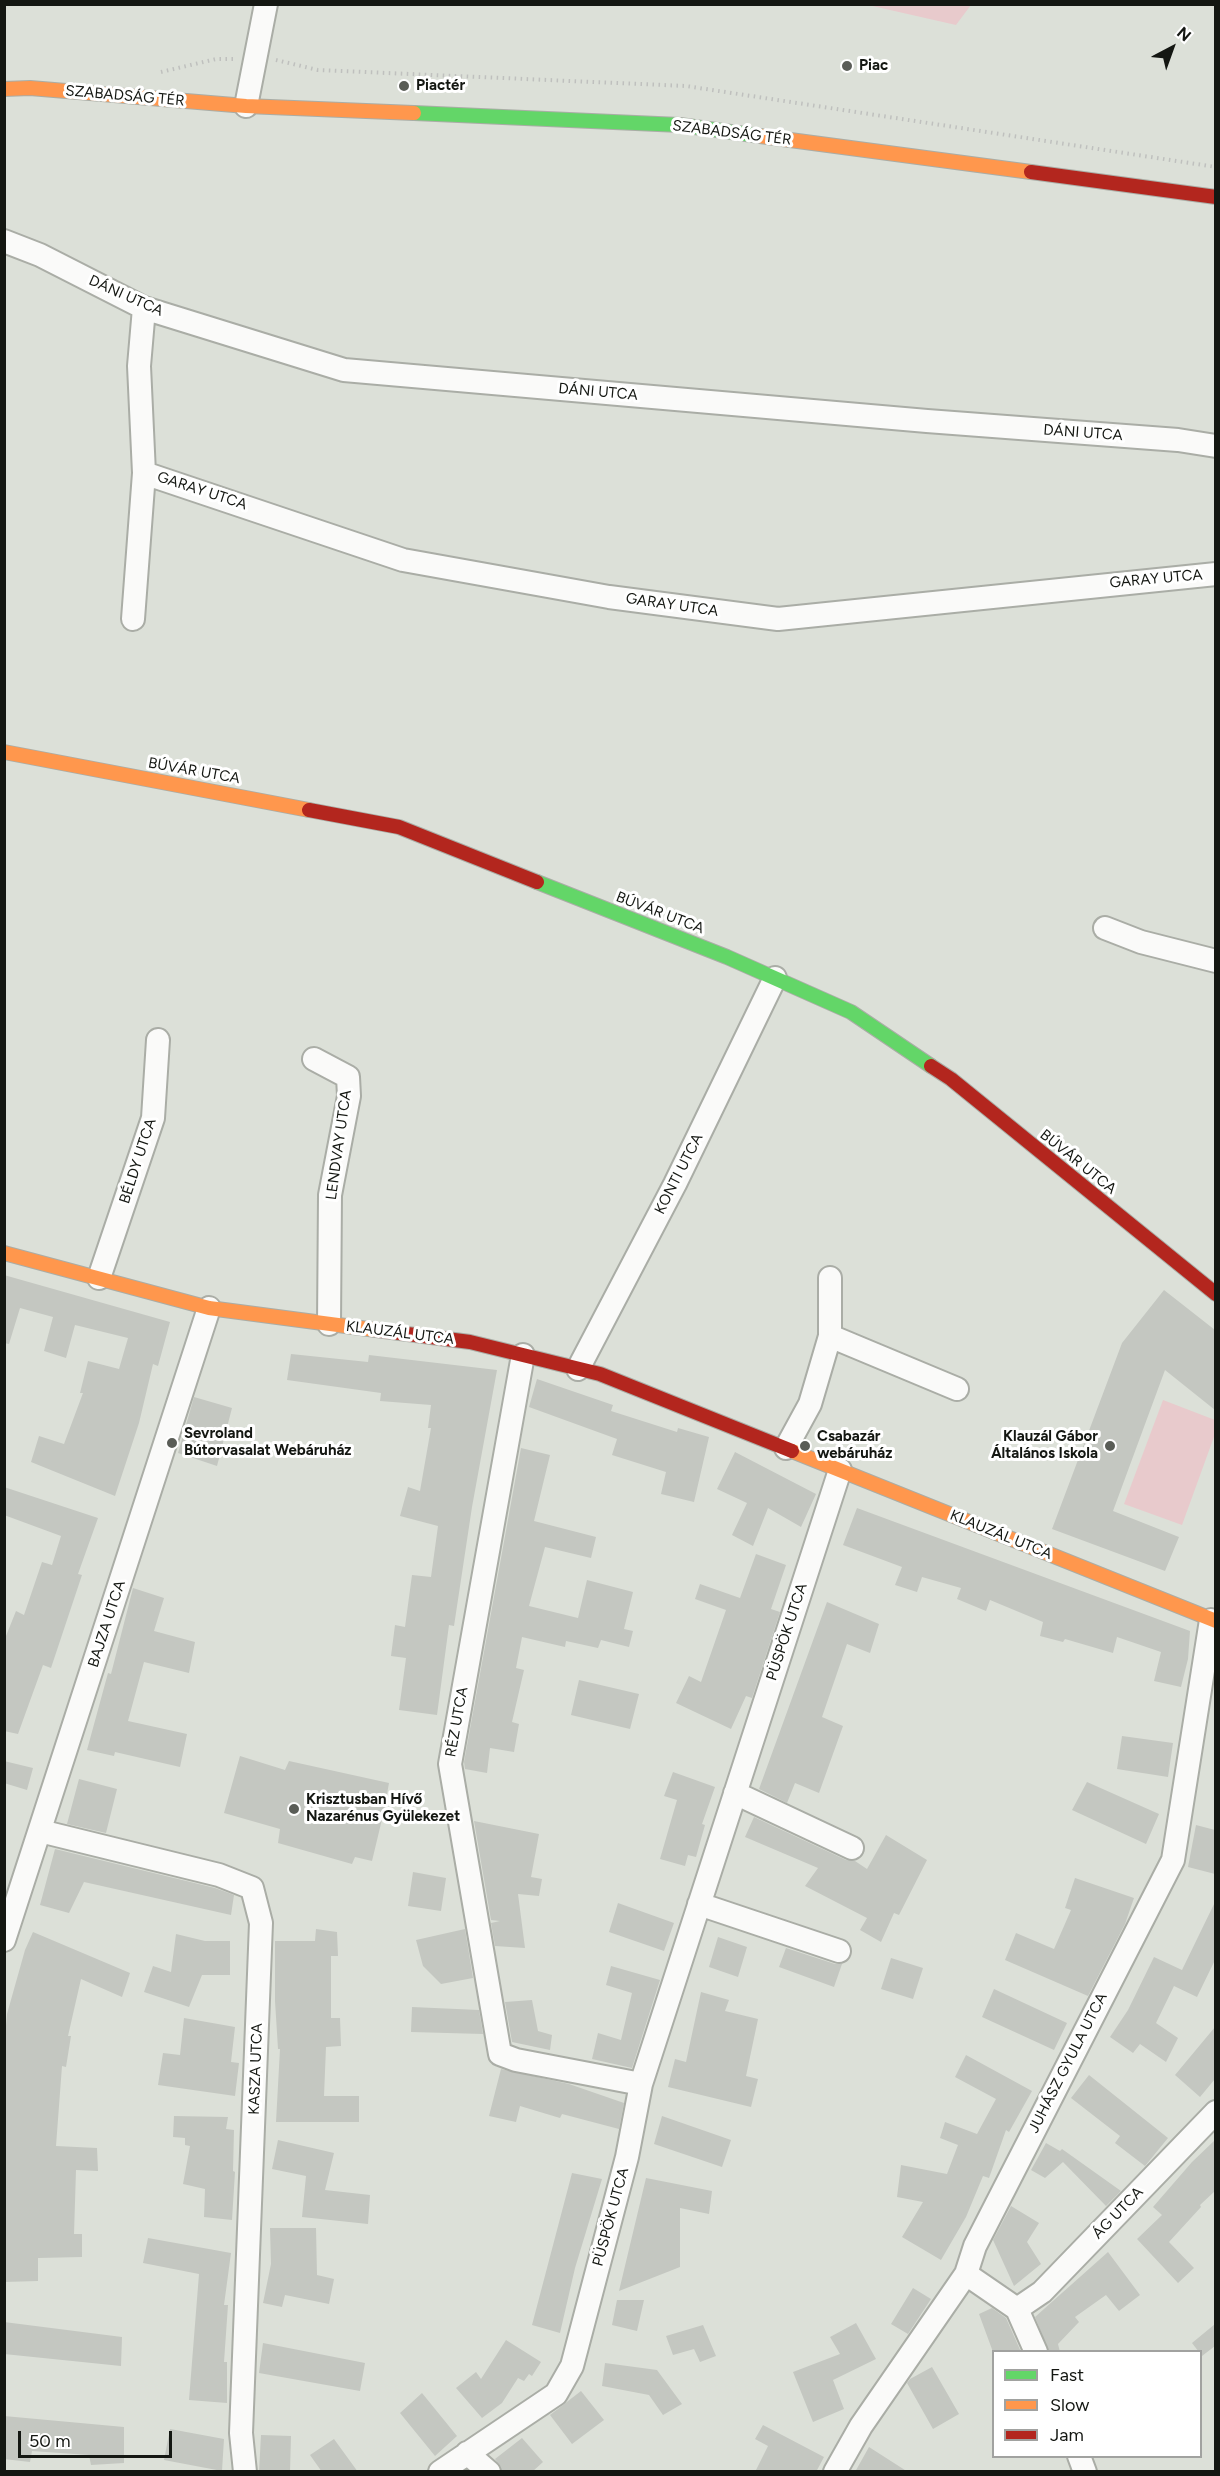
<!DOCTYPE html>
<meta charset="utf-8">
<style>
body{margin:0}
#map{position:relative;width:1220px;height:2476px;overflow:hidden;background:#dce0d8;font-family:Figtree,sans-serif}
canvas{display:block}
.frame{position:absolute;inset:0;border:6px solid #141712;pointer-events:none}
.legend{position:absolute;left:992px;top:2350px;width:210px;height:108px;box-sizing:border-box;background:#fff;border:2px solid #a1a2a0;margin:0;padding:8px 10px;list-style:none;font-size:18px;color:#141712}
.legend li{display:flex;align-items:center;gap:12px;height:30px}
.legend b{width:30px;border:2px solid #a1a2a0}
.north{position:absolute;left:1142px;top:18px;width:60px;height:60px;-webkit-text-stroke:4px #fff;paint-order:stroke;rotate:41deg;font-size:16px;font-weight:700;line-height:24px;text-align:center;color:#141712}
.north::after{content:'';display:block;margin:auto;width:21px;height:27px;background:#141712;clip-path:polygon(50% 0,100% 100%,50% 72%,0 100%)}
.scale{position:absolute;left:18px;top:2431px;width:154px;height:27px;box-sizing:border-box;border:3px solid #141712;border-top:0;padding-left:8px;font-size:18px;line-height:21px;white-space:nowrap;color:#141712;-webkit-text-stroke:4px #fff;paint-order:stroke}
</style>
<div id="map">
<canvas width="1220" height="2476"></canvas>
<div class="frame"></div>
<ul class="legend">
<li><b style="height:8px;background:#63d668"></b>Fast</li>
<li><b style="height:8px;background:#ff974d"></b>Slow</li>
<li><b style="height:8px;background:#b3261e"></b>Jam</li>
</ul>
<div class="north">N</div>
<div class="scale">50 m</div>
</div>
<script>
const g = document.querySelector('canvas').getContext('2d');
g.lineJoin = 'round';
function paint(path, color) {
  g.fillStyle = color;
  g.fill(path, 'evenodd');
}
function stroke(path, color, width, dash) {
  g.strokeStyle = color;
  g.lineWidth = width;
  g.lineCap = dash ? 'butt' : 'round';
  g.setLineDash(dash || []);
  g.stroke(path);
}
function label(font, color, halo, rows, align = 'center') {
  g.font = font + ' Figtree,sans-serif';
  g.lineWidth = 6;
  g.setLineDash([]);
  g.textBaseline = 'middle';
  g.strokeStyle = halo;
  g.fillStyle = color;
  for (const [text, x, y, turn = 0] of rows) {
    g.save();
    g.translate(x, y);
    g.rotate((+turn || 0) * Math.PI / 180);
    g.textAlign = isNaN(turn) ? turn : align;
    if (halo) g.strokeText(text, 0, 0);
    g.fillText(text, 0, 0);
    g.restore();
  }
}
paint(new Path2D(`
 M868,5L971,4V5L956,25Z
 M1163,1400L1215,1420V1434L1182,1525L1124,1504Z`), '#e8cacc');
paint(new Path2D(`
 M4,1275L170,1322L158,1366L153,1364L139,1423L115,1496L31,1462L39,1436L64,1444L83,1393H80L88,1361L119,1369L128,1338L75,1325L66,1358L44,1351L53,1317L20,1308L9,1344L4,1343Z
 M1164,1290L1215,1330V1410L1165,1370L1113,1511L1179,1537L1165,1571L1052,1529L1122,1343Z
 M291,1354L368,1362L369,1355L497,1370L472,1507L454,1626L449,1625L437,1715L399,1710L406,1658L391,1656L395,1625L405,1627L412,1575L431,1577L438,1526L400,1516L408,1487L420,1491L431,1428H428L431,1405L380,1401L381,1393L287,1380Z
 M537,1379L613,1405L611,1411L677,1432L678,1428L709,1437L694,1502L661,1494L666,1472L612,1455L617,1439L529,1407Z
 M194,1397L232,1408L217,1466L178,1453Z
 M521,1448L550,1455L534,1521L596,1537L591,1558L545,1547L529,1606L578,1618L587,1580L633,1592L624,1629L633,1631L629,1647L601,1640L598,1648L566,1641L565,1647L522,1637L516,1668L524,1670L512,1722L519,1724L514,1752L490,1748L487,1773L465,1769L464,1762Z
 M735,1452L816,1494L801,1527L768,1508L753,1546L732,1535L747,1503L717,1489Z
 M4,1487L98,1518L78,1574L82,1575L51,1668L43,1665L18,1734L4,1731V1641L16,1611L24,1615L42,1562L52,1565L61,1536L4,1515Z
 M857,1508L1190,1631L1188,1659L1181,1687L1154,1681L1161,1652L1117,1637L1113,1653L1065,1639L1063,1642L1040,1636L1043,1622L990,1600L986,1611L957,1599L961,1588L922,1577L917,1592L895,1585L902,1567L843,1545Z
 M756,1554L786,1565L771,1609L780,1612L752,1698L746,1696L731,1729L676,1703L689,1676L701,1682L726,1610L695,1599L700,1584L740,1598Z
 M133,1588L164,1598L154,1631L195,1642L189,1673L144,1662L128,1721L187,1734L180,1767L115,1752L114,1756L87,1750L108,1673L111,1674Z
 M827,1602L879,1624L870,1653L847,1644L822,1717L843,1726L819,1793L795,1783L787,1803L759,1789Z
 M579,1680L639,1694L630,1729L571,1715Z
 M1122,1736L1173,1743L1168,1777L1117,1769Z
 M240,1756L285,1770L289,1761L389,1783L384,1811L372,1861L355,1857L352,1864L278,1843L280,1829L224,1813Z
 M4,1761L33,1768L27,1790L4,1783Z
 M673,1772L715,1787L702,1824L705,1825L696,1857L688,1855L685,1866L660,1859L677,1800L664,1796Z
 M79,1779L117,1789L106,1833L67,1824Z
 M1087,1782L1159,1814L1146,1844L1072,1810Z
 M754,1817L846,1860L855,1861L867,1869L886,1835L927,1860L899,1915L894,1913L881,1942L860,1930L867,1918L805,1886L818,1868L745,1837Z
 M474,1821L539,1834L531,1877L542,1879L539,1896L518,1894L525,1948L495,1946L491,1923L500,1921L491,1920Z
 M1196,1825L1215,1830V1874L1188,1867Z
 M55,1849L215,1888L234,1895L231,1915L84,1882L69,1913L40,1905Z
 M413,1872L446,1878L441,1911L408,1906Z
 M1075,1878L1134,1898L1125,1924L1088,1996L1005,1960L1016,1933L1054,1949L1071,1910L1065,1908Z
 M1215,1902V1960L1197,1997L1174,1986L1156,2023L1178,2038L1166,2062L1140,2044L1133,2053L1110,2037L1128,2010L1154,1957L1182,1970Z
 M618,1903L674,1923L664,1951L609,1932Z
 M316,1929L337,1932L338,1956H331V2018H340L341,2046L326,2047L324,2096H359V2122H276L280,2049H278L275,2001V1941H315Z
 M465,1929L473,1978L441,1984L423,1966L416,1940Z
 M33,1932L130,1973L122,1997L81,1979L68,2036H71L66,2067L62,2066L56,2146L97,2148L98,2171L76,2170L74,2234H82V2257L38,2258V2281L4,2282L6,2056H4V2048L7,2014L25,1950Z
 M176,1934L205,1941H230V1975H202L189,2007L144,1992L153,1966L171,1972Z
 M718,1937L747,1947L738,1977L709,1967Z
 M786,1948L835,1964H842L834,1987L779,1967Z
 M891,1958L923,1968L913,1999L881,1989Z
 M611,1966L660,1980L632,2068L592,2059L598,2033L621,2040L632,1993L606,1985Z
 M994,1989L1067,2023L1054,2050L982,2017Z
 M701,1992L729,2000L725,2011L758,2019L746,2076L758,2079L751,2107L668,2087L675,2059L686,2062Z
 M532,2000L538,2031L552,2035L550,2050L512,2042L505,2002Z
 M412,2007L479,2010L483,2034L411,2032Z
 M184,2018L235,2027L231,2062L239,2063L235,2096L158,2085L163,2053L180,2055Z
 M1215,2027V2079L1200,2097L1175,2075Z
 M966,2055L1032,2091L1009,2132L1006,2130L989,2178L983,2176L966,2217L941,2260L902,2237L923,2202L897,2197L901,2165L947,2174L958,2145L940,2138L945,2122L977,2134L996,2099L955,2077Z
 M501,2069L569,2084L624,2103L619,2129L562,2114L560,2118L520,2106L516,2122L489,2116Z
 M1089,2075L1168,2138L1145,2166L1115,2143L1120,2136L1071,2098Z
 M174,2116L228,2117L226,2129L234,2130L233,2171L235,2172L232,2220L204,2217L205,2189L183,2184L190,2146L185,2145V2138L173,2137Z
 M662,2116L731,2140L722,2167L654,2144Z
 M278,2140L334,2153L325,2190L370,2195L368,2224L302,2217L306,2176L272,2169Z
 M1215,2140V2191L1200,2205L1201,2207L1169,2242L1194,2268L1178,2283L1137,2239L1162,2215L1153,2207L1192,2162Z
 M1046,2143L1060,2151L1062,2149L1121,2191L1106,2206L1063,2162L1045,2178L1031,2170Z
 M572,2173L602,2179L575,2268L560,2333L532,2325Z
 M646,2178L712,2191L709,2214L680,2208V2267L619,2291Z
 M1011,2206L1039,2223L1027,2242L1041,2264L1014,2286L993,2240Z
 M270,2228H316L317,2275L334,2279L329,2304L285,2295L282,2307L263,2303L271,2264Z
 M148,2238L231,2253L224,2305H228L224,2362H227V2403L189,2400L199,2274L143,2263Z
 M1108,2252L1140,2295L1119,2311L1106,2295L1075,2317L1079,2322L1058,2344L1060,2352H1049L1035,2317Z
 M913,2288L931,2299L908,2334L891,2324Z
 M617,2300H644L637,2331L612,2325Z
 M992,2308L1006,2318L1021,2352H993L979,2314Z
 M4,2322L122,2337L121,2366L4,2354Z
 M856,2323L876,2359L833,2380L844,2409L813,2422L793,2372L840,2354L830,2337Z
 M1215,2324V2346L1202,2356L1192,2343Z
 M703,2325L716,2356L700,2362L694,2349L673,2355L666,2336Z
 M506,2340L541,2362L532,2376L529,2374L524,2381L518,2378L502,2403L482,2418L456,2388L476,2372L481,2379Z
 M263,2343L365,2363L360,2391L259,2373Z
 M605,2363L657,2370L682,2404L663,2415L649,2395L602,2386Z
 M932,2367L959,2414L933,2429L907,2383L910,2379Z
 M581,2391L604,2420L572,2444L550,2415Z
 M422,2393L457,2436L435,2456L400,2413Z
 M4,2416L124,2427V2463L91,2465L89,2455L32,2451L30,2462L4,2459Z
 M763,2425L824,2457L816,2472H755L768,2446L755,2439Z
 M170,2429L224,2439L222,2471L164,2460Z
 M261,2435L291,2436L290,2472H259Z
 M522,2438L543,2462L532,2472H502L501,2467L495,2459Z
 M334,2439L358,2472H322L310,2455Z
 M869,2447L908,2472H855Z`), '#c4c7c1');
const street = new Path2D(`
 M246,106L266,4
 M4,241L40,255L144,308L344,370L927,421L1178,440L1216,446
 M144,473L403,560L609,597L778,619L1216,574
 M133,619L144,473L139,366L144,308
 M1105,928L1141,942L1216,961
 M314,1059L348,1077L349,1096L330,1195L329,1324
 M99,1278L153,1118L158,1040
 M830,1336L957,1389
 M523,1355L450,1764L500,2054L516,2060L641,2084
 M578,1369L675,1184L775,978
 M786,1448L810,1404L830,1336V1278
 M735,1793L852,1848
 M40,1831L219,1875L252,1888L261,1923L241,2433L245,2472
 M699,1904L839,1951
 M4,1940L209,1308
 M966,2274L1017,2309L1042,2292L1216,2112
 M1017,2309L1036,2352
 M467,2453L489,2472
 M1079,2456L1085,2472
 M440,2472L556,2394L572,2366L627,2157L641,2084L840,1470
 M835,2472L861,2426L966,2274L975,2246L1173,1860L1211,1620`);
const fast = new Path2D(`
 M414,113L680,125L760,136
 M537,882L727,957L851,1012L931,1066`);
const slow = new Path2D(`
 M4,89L30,88L246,106L414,113
 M760,136L1031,172
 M4,752L309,810
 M4,1253L209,1308L376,1330
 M792,1451L1216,1621`);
const jam = new Path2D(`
 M1031,172L1216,197
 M309,810L399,827L537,882
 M931,1066L951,1079L1216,1294
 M376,1330L470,1342L600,1374L792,1451`);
stroke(street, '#aaada6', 26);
stroke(fast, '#aaada6', 16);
stroke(slow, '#aaada6', 16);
stroke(jam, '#aaada6', 16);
stroke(new Path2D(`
 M276,60L318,70L686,86L1216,167
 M161,72L216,59H236`), '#bfc0be', 4, [1.5, 4.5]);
stroke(street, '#fafaf9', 22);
stroke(fast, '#63d668', 14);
stroke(slow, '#ff974d', 14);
stroke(jam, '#b3261e', 14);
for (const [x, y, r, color] of [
 [847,66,6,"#5a5d57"],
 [404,86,6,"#5a5d57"],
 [172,1443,6,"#5a5d57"],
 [805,1446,6,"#5a5d57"],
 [1110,1446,6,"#5a5d57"],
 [294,1809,6,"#5a5d57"]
]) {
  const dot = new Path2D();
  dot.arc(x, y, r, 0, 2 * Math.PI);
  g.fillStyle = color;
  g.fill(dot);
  stroke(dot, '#fff', 2);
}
label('bold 15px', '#141712', '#fff', [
 ["Piac",859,66],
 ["Piactér",416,86],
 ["Sevroland",184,1434],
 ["Bútorvasalat Webáruház",184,1451],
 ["Csabazár",817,1437],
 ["webáruház",817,1454],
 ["Klauzál Gábor",1098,1437,"right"],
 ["Általános Iskola",1098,1454,"right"],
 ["Krisztusban Hívő",306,1800],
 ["Nazarénus Gyülekezet",306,1817]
], 'left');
label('15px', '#141712', '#fff', [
 ["SZABADSÁG TÉR",125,96,5],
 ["SZABADSÁG TÉR",732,133,7],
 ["DÁNI UTCA",126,296,24],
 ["DÁNI UTCA",598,392,5],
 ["DÁNI UTCA",1083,433,4],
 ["GARAY UTCA",202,491,18],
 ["GARAY UTCA",1156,579,-5],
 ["GARAY UTCA",672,605,8],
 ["BÚVÁR UTCA",194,771,10],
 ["BÚVÁR UTCA",660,913,21],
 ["LENDVAY UTCA",339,1145,-82],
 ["BÉLDY UTCA",138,1161,-72],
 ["BÚVÁR UTCA",1078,1162,39],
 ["KONTI UTCA",679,1174,-63],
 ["KLAUZÁL UTCA",400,1333,7],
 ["KLAUZÁL UTCA",1001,1535,22],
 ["BAJZA UTCA",107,1624,-72],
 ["PÜSPÖK UTCA",787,1632,-72],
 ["RÉZ UTCA",457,1722,-80],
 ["JUHÁSZ GYULA UTCA",1068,2063,-63],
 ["KASZA UTCA",256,2069,-88],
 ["ÁG UTCA",1118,2213,-46],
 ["PÜSPÖK UTCA",611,2217,-75]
]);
</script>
